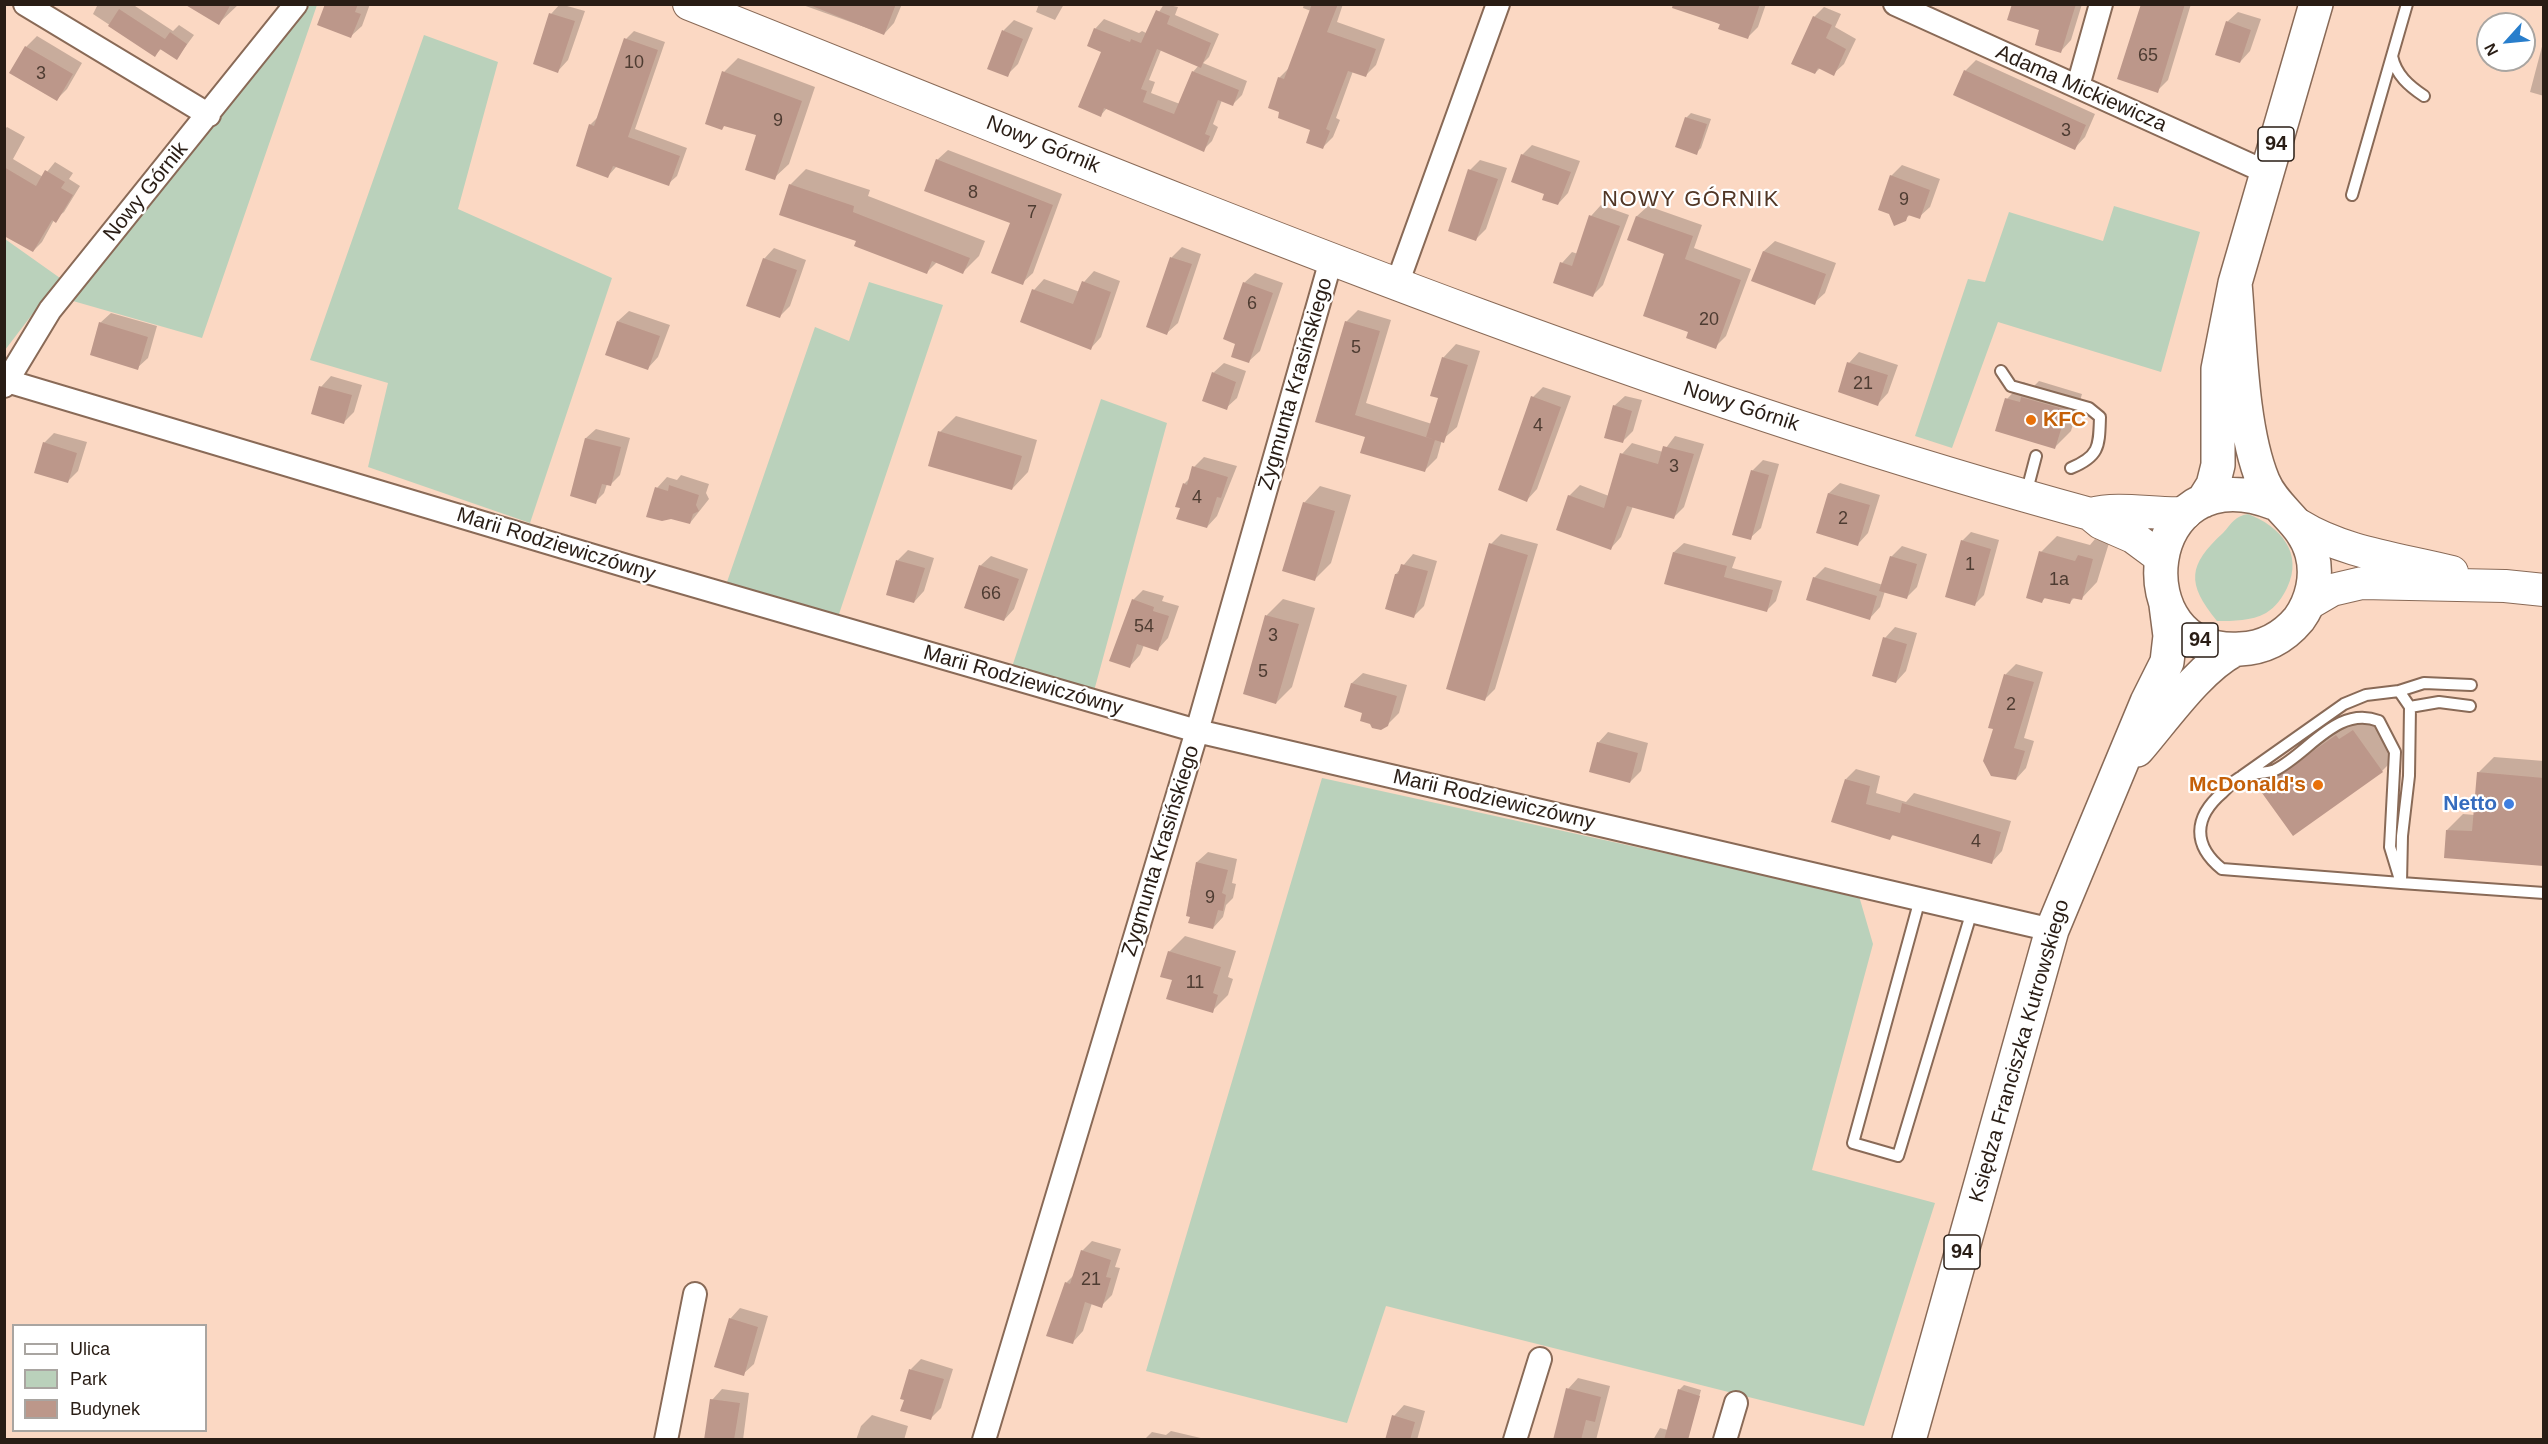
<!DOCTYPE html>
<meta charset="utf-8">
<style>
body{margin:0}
#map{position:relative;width:2548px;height:1444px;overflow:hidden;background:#fbd8c3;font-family:Helvetica,sans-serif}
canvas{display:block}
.frame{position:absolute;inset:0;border:6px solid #291d15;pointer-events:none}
.legend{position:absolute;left:12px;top:1324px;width:195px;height:108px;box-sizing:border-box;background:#fff;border:2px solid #a9a5a1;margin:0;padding:8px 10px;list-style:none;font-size:18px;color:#291d15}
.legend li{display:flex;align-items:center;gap:12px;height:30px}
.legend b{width:30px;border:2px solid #a9a5a1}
.north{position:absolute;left:2476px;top:12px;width:60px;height:60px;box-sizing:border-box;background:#fff;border:2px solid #a9a5a1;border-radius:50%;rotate:243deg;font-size:16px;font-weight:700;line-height:24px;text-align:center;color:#291d15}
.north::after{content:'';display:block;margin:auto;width:21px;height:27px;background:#287ecc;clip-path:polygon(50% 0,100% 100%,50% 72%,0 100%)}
</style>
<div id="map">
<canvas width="2548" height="1444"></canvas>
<div class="frame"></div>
<ul class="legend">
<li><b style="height:8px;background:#fff"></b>Ulica</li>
<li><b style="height:16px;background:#bad1bb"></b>Park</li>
<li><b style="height:16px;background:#bc978a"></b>Budynek</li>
</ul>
<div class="north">N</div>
</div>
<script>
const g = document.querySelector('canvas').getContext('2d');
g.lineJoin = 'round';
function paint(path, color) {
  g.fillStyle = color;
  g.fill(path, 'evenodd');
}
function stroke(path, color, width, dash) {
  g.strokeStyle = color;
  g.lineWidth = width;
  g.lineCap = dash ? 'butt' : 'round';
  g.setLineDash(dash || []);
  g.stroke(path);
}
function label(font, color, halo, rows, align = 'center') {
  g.font = font + ' Helvetica,sans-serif';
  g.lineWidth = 4.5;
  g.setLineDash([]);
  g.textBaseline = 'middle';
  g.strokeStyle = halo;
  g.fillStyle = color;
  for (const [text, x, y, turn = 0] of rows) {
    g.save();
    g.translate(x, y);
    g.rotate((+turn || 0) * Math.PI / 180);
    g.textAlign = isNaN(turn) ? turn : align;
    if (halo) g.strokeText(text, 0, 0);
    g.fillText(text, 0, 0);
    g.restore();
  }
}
paint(new Path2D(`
 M310,5H317L202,338L73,301L218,113Z
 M424,35L498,62L458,209L612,278L530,523L368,467L388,383L310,360Z
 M2114,206L2200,232L2161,372L1998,322L1952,448L1915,436L1968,279L1985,282L2009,212L2103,241Z
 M5,239L60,278L5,350Z
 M869,282L943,305L838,617L727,582L815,327L849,341Z
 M1101,399L1167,423L1094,691L1012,667Z
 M2248,514C2280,526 2304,553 2287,588C2282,598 2276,607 2266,613C2251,621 2234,621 2217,621C2186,583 2188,565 2223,533C2232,523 2235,516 2248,514Z
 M1322,778L1859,896L1873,944L1812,1170L1935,1203L1864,1426L1386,1306L1347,1423L1146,1371Z`), '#bad1bb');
paint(new Path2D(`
 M98,4H132L173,31L179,25L194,35L177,58L162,48L155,55L93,14Z
 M197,4H239L219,23Z
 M326,4H370L362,26L351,36Z
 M560,4L585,11L568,60L558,71L551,14Z
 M800,4H902L894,23L884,34Z
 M1039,4H1064L1055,20L1036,12Z
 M1164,4L1178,7L1175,15L1219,34L1209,57L1203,63L1247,81L1242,95L1233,104L1222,100L1213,124L1218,127L1212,141L1203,150L1107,108L1101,115L1103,51L1095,29L1104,19L1139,33L1142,31L1146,33ZM1161,50L1199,65L1193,72L1180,104L1151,93L1155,82L1149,80Z
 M1304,4H1343L1337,22L1385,39L1376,65L1365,76L1353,71L1336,118L1340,120L1333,137L1323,147L1279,78L1290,67L1311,11L1303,8Z
 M1679,4H1766L1758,27L1747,38Z
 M2014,4H2082L2071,40L2061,51Z
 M2141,4H2191L2168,80L2157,91Z
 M1824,7L1841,14L1835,27L1856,39L1844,64L1833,74L1820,68L1815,73L1814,17Z
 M2238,12L2261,19L2250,51L2240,62L2227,22Z
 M1014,20L1033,28L1018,64L1007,75L989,68L1004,30Z
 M634,31L665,42L635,129L687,148L677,176L668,184L617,166L608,176L590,125L598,117L626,39Z
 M37,36L82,63L67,89L56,100L26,47Z
 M2544,39V96L2530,92Z
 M738,58L815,87L789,164L774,178L758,134L724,72Z
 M1976,60L2095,114L2085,137L2075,148L1965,71Z
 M1691,113L1711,119L1701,148L1696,153L1686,118Z
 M7,127L25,137L13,159L43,177L55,162L73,173L69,179L80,186L64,212L54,220L42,242L33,251L4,215V130Z
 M1532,145L1580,161L1568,193L1558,204L1522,155Z
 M948,150L1062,194L1033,273L1022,283L1012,222L937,160Z
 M1480,160L1507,168L1486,229L1476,239L1470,170Z
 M1902,165L1940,179L1930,207L1919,217L1911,214L1905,219L1891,176Z
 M806,169L870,190L868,196L985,241L979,256L963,272L937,262L926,273L858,240L790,185Z
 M1601,205L1629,215L1603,285L1593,295L1562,263L1572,252L1578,254L1591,216Z
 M1648,206L1702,225L1694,248L1751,269L1726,336L1715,347L1690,331L1665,253L1629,240L1637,216Z
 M1775,241L1836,263L1825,293L1814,303L1753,281L1764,251Z
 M1182,247L1201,254L1178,323L1167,333L1148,326L1172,257Z
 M774,248L806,260L790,306L779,317L764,259Z
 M1094,271L1120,281L1101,337L1091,348L1034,290L1044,279L1080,292L1084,282Z
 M1255,273L1283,283L1260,351L1249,361L1237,343L1244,283Z
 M1358,310L1391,320L1366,403L1432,424L1440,397L1443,358L1456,344L1480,351L1457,427L1442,440L1437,458L1425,470L1367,436L1317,421L1346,322Z
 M629,311L670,325L658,357L648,368L618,321Z
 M111,313L157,326L148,358L137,368L100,323Z
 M1859,352L1898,365L1888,393L1878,404L1849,363Z
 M1224,363L1246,371L1237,398L1226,408L1213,373Z
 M331,376L362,385L354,412L344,422L321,387Z
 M2039,381L2082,394L2071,431L2054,448L2007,399L2023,382L2034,386Z
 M1543,387L1571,396L1537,489L1527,500L1533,397Z
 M1625,396L1642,400L1633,431L1623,441L1614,406Z
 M956,416L1037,440L1028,472L1012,489L940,432Z
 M596,429L630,438L620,475L611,484H607L604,493L595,502L571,495L586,438Z
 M54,433L87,442L78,471L67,482L44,443Z
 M1675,436L1704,444L1684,507L1674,517L1633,506L1621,537L1611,548L1569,496L1580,485L1609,496L1622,454L1632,443L1663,452Z
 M1204,457L1237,466L1217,516L1207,527L1182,507L1184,484L1191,477L1194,467Z
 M1763,460L1779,464L1761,528L1750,538L1752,471Z
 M681,475L709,484L706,493L709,499L690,523L657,488L667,477L677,480Z
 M1840,483L1880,495L1868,533L1858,544L1818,532L1829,493Z
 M1320,486L1351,495L1331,563L1315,579L1304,503Z
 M1971,532L1999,540L1984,595L1975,604L1962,541Z
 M1501,534L1538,544L1495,689L1485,699L1491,544Z
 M2057,536L2090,545L2095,539L2109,543L2097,582L2081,599L2075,597L2069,603L2046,597L2042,601L2041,552Z
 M1684,543L1736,557L1732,568L1782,581L1776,601L1767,610L1666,583L1674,552Z
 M1902,546L1927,554L1917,587L1906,598L1885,591L1880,607L1870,618L1814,578L1825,567L1883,585L1891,557Z
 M908,550L934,558L924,591L914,602L888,594L898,560Z
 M1413,554L1437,561L1424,606L1414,616L1396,574Z
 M991,556L1028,569L1014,609L1004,620L980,566Z
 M1143,590L1164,596L1162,601L1179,606L1168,638L1158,649L1144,645L1140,655L1130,666L1133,600Z
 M1283,599L1315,608L1292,687L1276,703L1244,693L1267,615Z
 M1895,627L1917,633L1906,671L1896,682L1885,638Z
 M2016,664L2043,672L2024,738L2034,741L2026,768L2016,779L1995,728L2006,674Z
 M1363,673L1407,685L1399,713L1388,724L1364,712L1346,706L1352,683Z
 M2369,715L2398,755L2382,771L2264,794L2287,767L2353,720Z
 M1608,732L1648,743L1641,771L1630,782L1598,743Z
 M2494,757L2544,761V865L2447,830L2463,814L2475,815L2478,773Z
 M1856,769L1880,776L1876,793L1906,802L1914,793L2011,821L2002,851L1992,862L1894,834L1890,838L1846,779Z
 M1208,852L1237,859L1232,883L1236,884L1233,898L1226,905L1223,917L1213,928L1190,892L1197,862Z
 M1185,936L1236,951L1228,977L1233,979L1228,995L1212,1011L1174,979L1169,952Z
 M1092,1241L1121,1249L1115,1267L1120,1268L1112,1295L1101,1306L1092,1303L1083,1331L1073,1342L1066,1283L1074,1275L1082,1251Z
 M740,1308L768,1316L754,1364L743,1374L730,1319Z
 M921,1359L953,1369L941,1408L930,1419L911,1369Z
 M1578,1378L1610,1386L1596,1440H1554L1568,1389Z
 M1684,1385L1701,1390L1687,1440H1653L1660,1428L1668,1430L1679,1390Z
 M722,1389L749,1393L743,1440H706L712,1400Z
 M1404,1405L1425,1411L1417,1440H1387L1394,1416Z
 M872,1415L908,1426L904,1440H856L861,1426Z
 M1171,1431L1205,1439V1440H1144L1152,1432L1166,1435Z`), '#0003');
paint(new Path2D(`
 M184,4H231L219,25Z
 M325,4H358L355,12L361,14L351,38L317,25Z
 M807,4H896L884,35Z
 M1312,4H1338L1327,32L1376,49L1366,77L1348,71L1326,129L1330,131L1323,149L1306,143L1310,130L1278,118L1279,112L1268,108L1278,77L1284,79Z
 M1673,4H1760L1748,39L1718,29L1720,24L1672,8Z
 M2012,4H2076L2061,53L2035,45L2039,30L2007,20Z
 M2141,4H2185L2158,93L2117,79Z
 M119,9L165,39L170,32L187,44L177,60L160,49L155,57L108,26Z
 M1156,10L1170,16L1167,24L1211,43L1201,68L1157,49L1141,89L1147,91L1143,102L1174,114L1192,71L1239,90L1233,106L1218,100L1205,134L1210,136L1204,152L1104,108L1101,117L1078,107L1101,52L1087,46L1094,28L1130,42L1131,39L1141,43Z
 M549,13L575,21L558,73L533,64Z
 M1813,16L1832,25L1826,38L1846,49L1834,76L1818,68L1815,74L1791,64Z
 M2226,21L2251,30L2240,63L2215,55Z
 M1002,30L1023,39L1008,77L987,69Z
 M624,38L658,50L628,137L680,156L669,186L613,166L608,178L576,166L589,124L594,126Z
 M25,46L73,74L57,101L9,73Z
 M1964,70L2086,125L2075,150L1953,95Z
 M722,71L802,101L775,180L745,170L756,135L724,126L722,130L705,124Z
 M1685,117L1707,124L1697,155L1675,147Z
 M1521,154L1571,172L1558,205L1542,200L1544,194L1511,182Z
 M936,159L1053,205L1023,285L991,273L1010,223L924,191Z
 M4,167L36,186L45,170L65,182L61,188L73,195L56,223L52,220L33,252L4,236Z
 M1468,169L1498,179L1476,241L1448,231Z
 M1890,175L1930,190L1920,219L1908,215L1906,221L1894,226L1889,214L1878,210Z
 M789,184L854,206L853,212L970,258L963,274L932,261L927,274L854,246L856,241L779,215Z
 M1589,215L1620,226L1593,297L1553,283L1560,262L1572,266Z
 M1636,216L1693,236L1685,259L1741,280L1716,349L1686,338L1688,332L1643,316L1664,254L1627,240Z
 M1763,251L1826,274L1815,305L1751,281Z
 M1170,257L1192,264L1167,335L1146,327Z
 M763,258L797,270L780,318L746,306Z
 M1082,281L1111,292L1091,350L1020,322L1032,289L1073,304Z
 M1243,282L1273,293L1249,363L1231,357L1235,344L1223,339Z
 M617,321L660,336L648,370L605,355Z
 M1345,321L1380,331L1355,415L1435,440L1425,472L1360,453L1365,437L1315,422Z
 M99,322L148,337L138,370L90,355Z
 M1442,357L1468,365L1444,443L1426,437L1438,398L1430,396Z
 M1847,362L1888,375L1878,406L1838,392Z
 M1212,372L1236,382L1227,410L1202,401Z
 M319,386L352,395L344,424L311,414Z
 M1531,396L1561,407L1527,502L1498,490Z
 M2021,397L2067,410L2055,449L1995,431L2005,398L2020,402Z
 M1613,405L1632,411L1623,443L1604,438Z
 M938,431L1022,456L1012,490L928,466Z
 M585,438L621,447L611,486L602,484L596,504L570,496Z
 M43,442L77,453L68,483L34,473Z
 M1663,446L1694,454L1674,519L1627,506L1611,550L1556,530L1568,495L1604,508L1620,453L1658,464Z
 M1192,466L1228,477L1221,498L1217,497L1207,528L1176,519L1180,508L1175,507L1183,483L1187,485Z
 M1751,470L1769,475L1751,540L1732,535Z
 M669,485L699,495L696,505L699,511L693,514L690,524L671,519L662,521L646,517L655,487L668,491Z
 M1828,493L1870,505L1858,546L1816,533Z
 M1303,502L1335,511L1315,581L1282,571Z
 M1961,540L1991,549L1975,606L1945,597Z
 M1489,543L1528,555L1485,701L1446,689Z
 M2039,551L2075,561L2078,555L2093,559L2082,600L2072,598L2070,604L2044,598L2042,603L2026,598Z
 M1673,552L1727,566L1724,577L1773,590L1767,612L1664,584Z
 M1890,556L1917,564L1907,599L1879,591Z
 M896,560L925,568L914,603L886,595Z
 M1401,564L1428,571L1414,618L1385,609L1395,574H1398Z
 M979,565L1019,579L1004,621L964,608Z
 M1813,577L1877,596L1870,620L1806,600Z
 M1132,599L1154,607L1153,611L1169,616L1158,651L1137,644L1130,668L1109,661Z
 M1265,615L1299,624L1276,704L1243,694Z
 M1883,637L1907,644L1896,683L1872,676Z
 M2004,674L2034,682L2014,748L2025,751L2016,780L1991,776L1983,761L1993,729L1988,728Z
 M1351,683L1397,696L1388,726L1381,730L1372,728L1370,724L1360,721L1362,713L1344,707Z
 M2353,730L2383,772L2293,836L2262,793L2272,787L2269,782L2336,735L2339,739Z
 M1597,742L1638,753L1630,783L1589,772Z
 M2477,772L2544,778V866L2444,858L2446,830L2472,831Z
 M1845,779L1870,786L1866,804L1900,813L1902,803L2001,832L1992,864L1892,835L1890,840L1831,822Z
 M1196,862L1228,870L1222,893L1226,895L1223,911L1218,910L1213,929L1188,923L1190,917L1186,916Z
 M1168,951L1221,967L1213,993L1218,995L1213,1013L1166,999L1172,980L1160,977Z
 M1081,1250L1111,1260L1106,1277L1111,1278L1102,1308L1085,1302L1073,1344L1046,1336L1065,1282L1070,1284Z
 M729,1318L758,1327L744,1376L714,1367Z
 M909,1369L944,1379L931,1420L900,1411L904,1400L900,1399Z
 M1566,1388L1601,1397L1595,1422L1586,1420L1581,1440H1553Z
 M1678,1389L1700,1396L1688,1440H1664Z
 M710,1399L740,1403L734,1440H704Z
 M1392,1415L1415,1422L1410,1440H1385Z`), '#bc978a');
const lane = new Path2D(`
 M2407,4L2392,56C2396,75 2409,86 2424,96
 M2352,195L2392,56
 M2001,371L2011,386L2089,408L2100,417C2099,446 2100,456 2071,468
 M2026,494L2036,456
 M2399,691L2424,683L2471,685
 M2410,707L2439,702L2470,706
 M2242,776L2344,704L2366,695L2399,691L2410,707L2409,776L2402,836L2401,883L2222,869C2192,845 2194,817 2222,793C2228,787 2235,779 2243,776C2253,772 2266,774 2275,770C2309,753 2337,705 2379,721L2395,752L2390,847L2401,883L2544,893
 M1920,899L1853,1143L1898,1156L1972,911`);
const street = new Path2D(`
 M25,4L209,115
 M1895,4L2268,173
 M2078,86L2101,4
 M1397,284L1498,4
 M7,381L637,569L1197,731L2052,930
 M4,386L50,310L296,4
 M666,1440L695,1294
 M984,1440L1197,731L1331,260
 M1515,1440L1540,1359
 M1725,1440L1736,1403`);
const secondary = new Path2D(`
 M689,4C1151,188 1610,383 2090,514L2101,523L2133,537L2160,557
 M2091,514C2119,506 2155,515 2186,513
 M2299,525C2344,553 2401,559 2452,572
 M2308,604L2332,590L2362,583L2505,586L2544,590`);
const primary = new Path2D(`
 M2235,283C2240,341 2241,428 2263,481C2275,510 2304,522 2312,554C2318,576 2312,601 2299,619C2284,637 2264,648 2240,649C2121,657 2139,451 2274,503
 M2203,501L2213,485L2218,465V369L2235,283L2316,4
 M2137,750C2164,719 2198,669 2234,650
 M1909,1440L2052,930L2147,702L2167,662L2170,636L2166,605`);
stroke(lane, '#896a57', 14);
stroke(street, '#896a57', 26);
stroke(secondary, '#896a57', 34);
stroke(primary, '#896a57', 36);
stroke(lane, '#fff', 10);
stroke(street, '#fff', 22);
stroke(secondary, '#fff', 32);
stroke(primary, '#fff', 33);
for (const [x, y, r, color] of [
 [2031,420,6,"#e8710a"],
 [2318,785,6,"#e8710a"],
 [2509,804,6,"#3f7fe0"]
]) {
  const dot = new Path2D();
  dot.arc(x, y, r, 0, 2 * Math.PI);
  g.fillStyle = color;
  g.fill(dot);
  stroke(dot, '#fff', 2);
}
label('18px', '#4e3c32', null, [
 ["65",2148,56],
 ["10",634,63],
 ["3",41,74],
 ["9",778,121],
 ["3",2066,131],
 ["8",973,193],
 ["9",1904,200],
 ["7",1032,213],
 ["6",1252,304],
 ["20",1709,320],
 ["5",1356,348],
 ["21",1863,384],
 ["4",1538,426],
 ["3",1674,467],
 ["4",1197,498],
 ["2",1843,519],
 ["1",1970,565],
 ["1a",2059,580],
 ["66",991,594],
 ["54",1144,627],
 ["3",1273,636],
 ["5",1263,672],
 ["2",2011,705],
 ["4",1976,842],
 ["9",1210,898],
 ["11",1195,983],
 ["21",1091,1280]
]);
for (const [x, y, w] of [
 [2276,144,36],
 [2200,640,36],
 [1962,1252,36]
]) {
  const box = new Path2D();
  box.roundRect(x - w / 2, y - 17, w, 34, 4.5);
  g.fillStyle = '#fff';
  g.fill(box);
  stroke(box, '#291d15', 1.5);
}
label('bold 20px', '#291d15', null, [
 ["94",2276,144],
 ["94",2200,640],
 ["94",1962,1252]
]);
label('21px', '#291d15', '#fff', [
 ["Adama Mickiewicza",2081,89,24],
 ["Nowy Górnik",1043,145,22],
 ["Nowy Górnik",146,192,-51],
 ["Zygmunta Krasińskiego",1296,384,-74],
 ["Nowy Górnik",1741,407,18],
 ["Marii Rodziewiczówny",556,545,17],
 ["Marii Rodziewiczówny",1023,681,16],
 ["Marii Rodziewiczówny",1494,800,13],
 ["Zygmunta Krasińskiego",1161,851,-73],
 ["Księdza Franciszka Kutrowskiego",2020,1051,-74]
]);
label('bold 21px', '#c56008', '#fff', [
 ["KFC",2043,420],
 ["McDonald's",2306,785,"right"]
], 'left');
label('bold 21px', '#366cbe', '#fff', [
 ["Netto",2497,804]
], 'right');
g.letterSpacing = '1.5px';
label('22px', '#513625', '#fff', [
 ["NOWY GÓRNIK",1691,200]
]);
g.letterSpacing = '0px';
</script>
